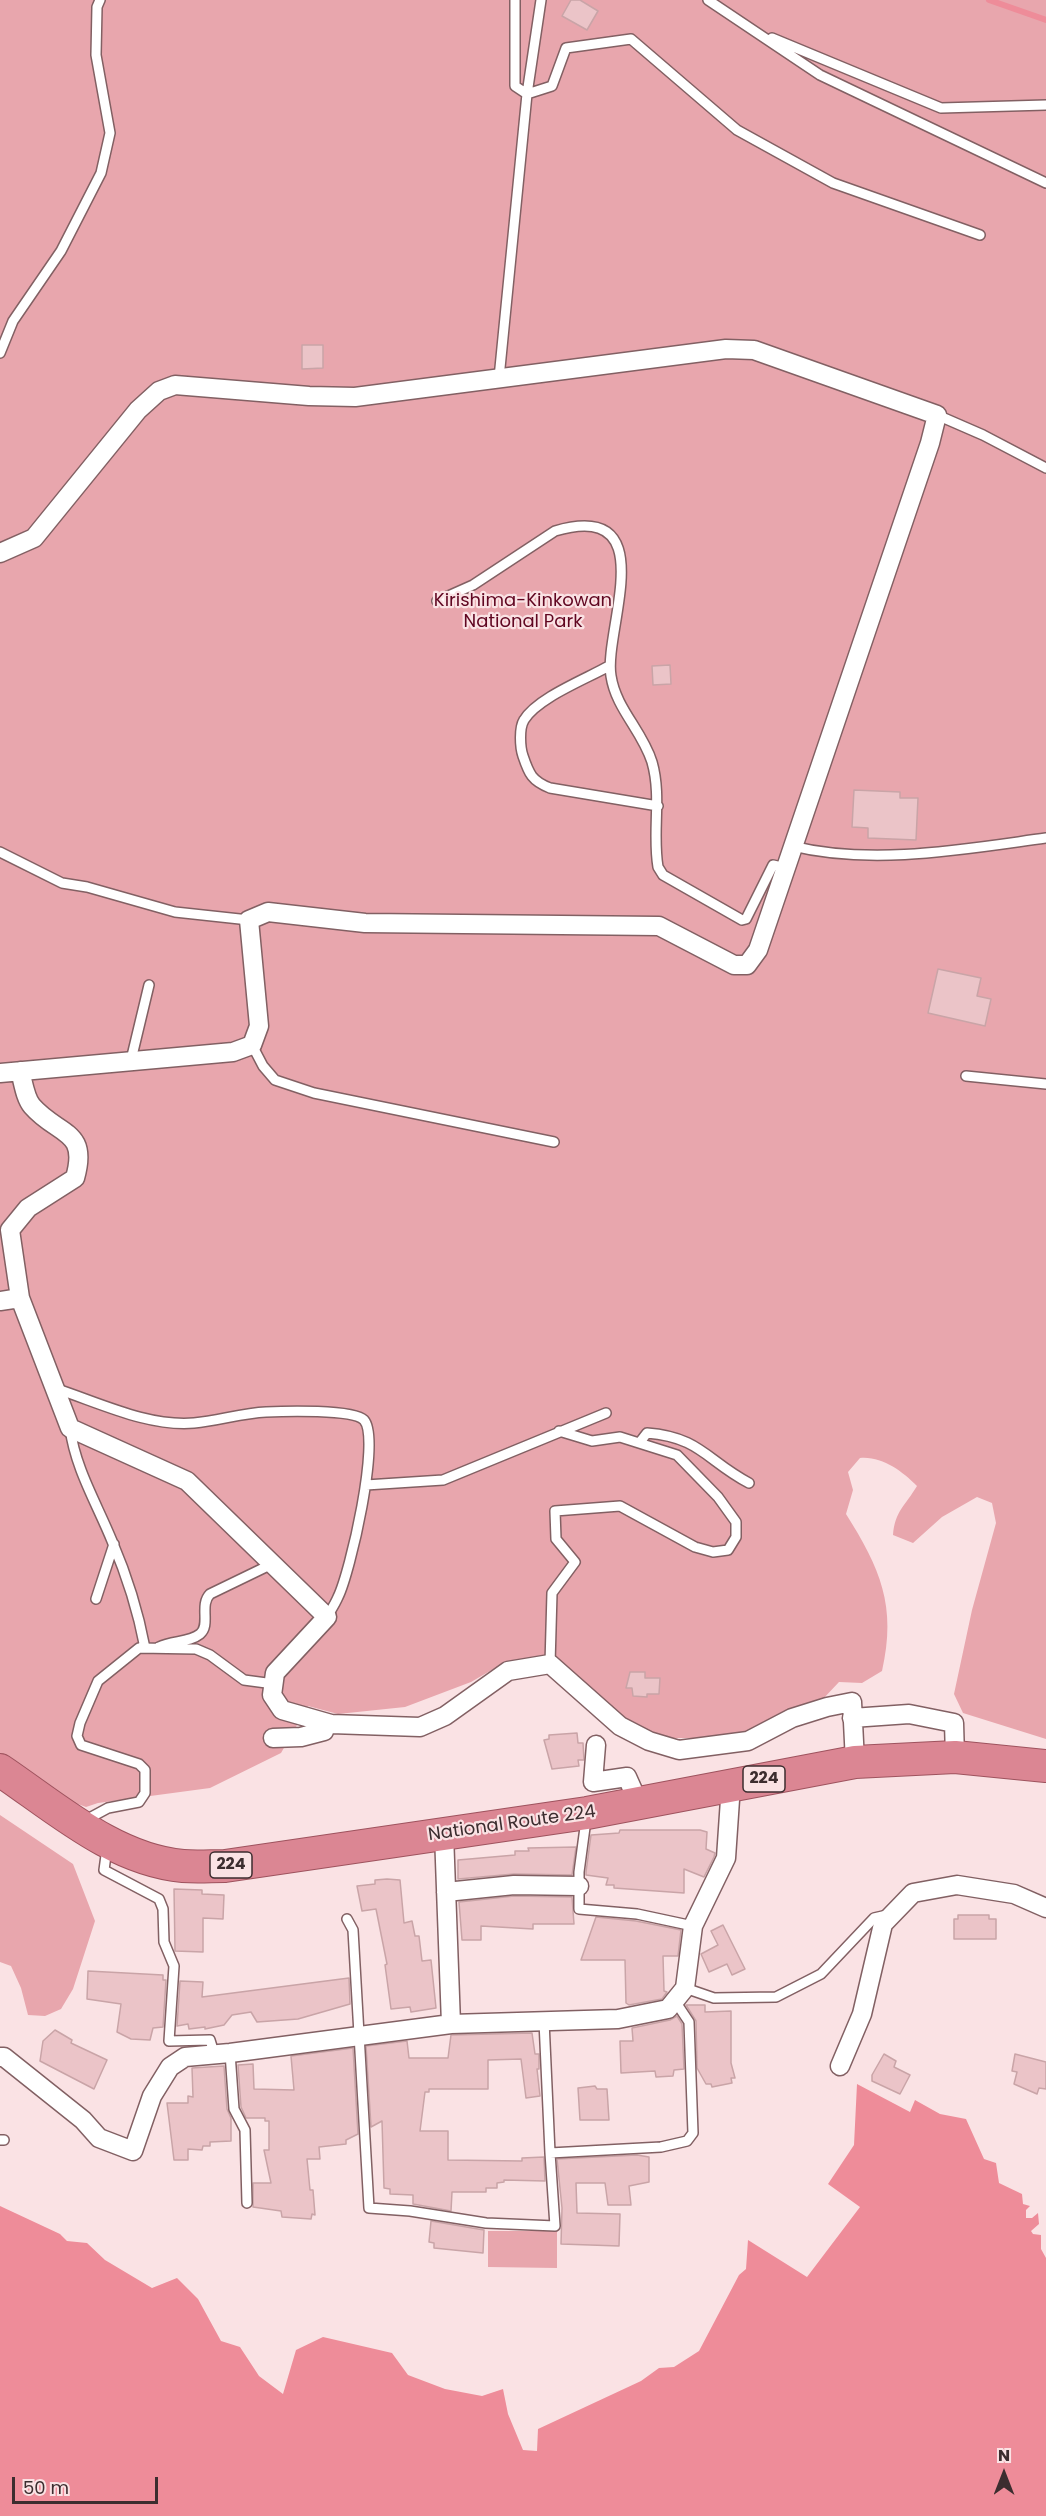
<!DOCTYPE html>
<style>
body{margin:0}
#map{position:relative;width:1046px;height:2516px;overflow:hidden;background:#fae2e4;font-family:Poppins,sans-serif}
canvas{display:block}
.north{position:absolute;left:974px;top:2444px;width:60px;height:60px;-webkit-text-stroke:4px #fae2e4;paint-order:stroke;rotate:0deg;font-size:16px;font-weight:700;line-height:24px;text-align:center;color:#3c2d2f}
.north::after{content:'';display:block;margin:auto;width:21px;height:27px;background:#3c2d2f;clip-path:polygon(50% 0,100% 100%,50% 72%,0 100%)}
.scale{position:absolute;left:12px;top:2477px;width:146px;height:27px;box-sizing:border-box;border:3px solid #3c2d2f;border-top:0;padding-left:8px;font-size:18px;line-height:21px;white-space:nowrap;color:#3c2d2f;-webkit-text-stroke:4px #fae2e4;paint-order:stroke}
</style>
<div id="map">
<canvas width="1046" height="2516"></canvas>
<div class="north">N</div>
<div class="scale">50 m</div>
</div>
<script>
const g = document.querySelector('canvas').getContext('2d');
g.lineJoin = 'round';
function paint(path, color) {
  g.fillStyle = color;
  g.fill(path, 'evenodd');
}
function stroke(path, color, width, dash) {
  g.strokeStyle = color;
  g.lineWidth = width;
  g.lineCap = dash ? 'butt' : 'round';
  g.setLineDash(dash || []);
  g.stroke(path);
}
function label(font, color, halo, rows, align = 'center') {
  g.font = font + ' Poppins,sans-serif';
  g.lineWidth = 4.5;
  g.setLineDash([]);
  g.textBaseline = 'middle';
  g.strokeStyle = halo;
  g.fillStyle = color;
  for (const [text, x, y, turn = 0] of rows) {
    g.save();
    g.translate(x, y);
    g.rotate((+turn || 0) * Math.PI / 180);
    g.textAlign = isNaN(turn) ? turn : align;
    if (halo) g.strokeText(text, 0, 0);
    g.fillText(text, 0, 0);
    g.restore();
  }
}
paint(new Path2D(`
 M0,0H1046V1739L963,1713L954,1694L972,1610L996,1523L992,1503L977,1497L942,1517L913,1543L893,1535C895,1511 905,1506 917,1486C902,1471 882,1456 860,1458L848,1472L853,1490L846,1514C880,1568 897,1606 882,1671L862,1683L839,1682L822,1700L741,1738H664L637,1729L541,1657L502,1664L471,1682L405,1707L338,1714L308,1706L281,1753L210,1788L98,1803L86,1807L64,1799L0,1757Z
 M0,1815L73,1864L95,1921L73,1989L61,2009L45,2016L28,2015L21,1988L11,1966L0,1962Z
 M488,2231H557V2268L488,2267Z`), '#e8a6ad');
paint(new Path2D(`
 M857,2084L910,2112L915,2100L940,2114L966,2119L984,2159L996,2163L999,2183L1022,2194L1023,2204L1030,2206L1026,2210V2218H1032L1038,2213L1039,2224L1031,2231L1033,2234L1041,2235V2249L1046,2258V2516H0V2206L60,2234L67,2241L87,2243L105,2260L152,2288L177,2278L198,2299L221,2341L240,2347L259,2376L283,2394L296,2350L323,2337L392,2353L408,2375L445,2389L482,2396L503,2389L508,2414L523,2450L537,2451L538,2429L641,2381L659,2368L674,2367L699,2351L739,2275L746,2269L748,2240L807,2277L860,2207L828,2184L854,2145Z`), '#ee8c99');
stroke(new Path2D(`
 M989,0L1046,20`), '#ee8c99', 6);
const building = new Path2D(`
 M571,0H580L598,11L587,30L562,16Z
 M302,345H323V368L302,369Z
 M670,665L671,684L653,685L652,666Z
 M854,790L900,792V798H918L916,840L868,838V828L852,827Z
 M938,969L981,978L977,996L991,999L985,1026L928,1013Z
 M630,1672H645V1678H660L659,1694H647V1697L633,1696L632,1688H626Z
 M577,1733L578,1743H583L584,1760H578L579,1766L552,1769L544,1740L549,1739V1735Z
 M620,1830H700L707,1832L706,1849L715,1853L714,1857L704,1877L684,1869V1893L614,1888V1885H606L608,1878L586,1875V1872L591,1835L619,1833Z
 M576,1847L572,1875L514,1874L458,1879V1860L515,1855V1851H529L528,1848Z
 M387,1879L400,1880L404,1923L412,1921L415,1936H419L422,1961L431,1960L436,2008L411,2012L410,2007L391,2009L385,1965L387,1964L376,1909L362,1911L357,1886L375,1884V1880Z
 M174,1889L202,1890V1894L224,1895L223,1919L203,1918V1952L175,1951Z
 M514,1896L572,1897L574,1924H533V1929L481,1926V1940H462L459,1902Z
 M958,1915H989V1919H996V1939H954V1919H958Z
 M596,1917L636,1921L681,1930L678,1956H663L664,1991L667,1992L662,1999L629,2005L626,2003L625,1960H581Z
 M723,1925L745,1969L732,1975L727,1964L709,1972L701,1954L718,1945L711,1931Z
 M88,1971L163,1975V1980H166L163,2027L153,2028L150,2040L131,2039L117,2032L121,2004L87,1999Z
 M349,1978L350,2004L298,2019L257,2022L251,2012L232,2015L224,2025L205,2029V2027L189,2029L188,2024L177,2026L180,1981L203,1982L202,1997Z
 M686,2005H705V2012L731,2011V2063L735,2078H731L732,2083L712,2087L711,2084H706L697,2068L696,2021Z
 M677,2016L682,2024L684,2069L674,2070L673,2076L656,2077L655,2071L621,2073L620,2041H633L632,2028L670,2020Z
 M55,2030L72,2040L71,2043L107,2060L94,2089L40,2061L43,2041Z
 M532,2033L535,2054H539V2069H537L540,2096L526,2098L521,2059L488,2060V2089H429V2092H425L420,2131H448V2160L522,2161V2158L544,2157L545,2181L504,2180V2182L497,2183V2188H486V2192H452L451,2211L413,2204V2195L390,2194V2189L384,2188L382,2121L371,2127L366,2046L407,2041L409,2058H448L451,2035Z
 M353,2048L358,2134L346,2140V2144L319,2147L320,2159H307L310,2190H313L315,2215L312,2214L311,2219L282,2217L281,2211L253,2207V2183H271L264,2150H269V2121H265V2118H246L241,2107L238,2065L253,2064L254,2089L294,2090L291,2056Z
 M884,2054L896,2061L894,2067L910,2075L900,2094L872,2081V2075Z
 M1015,2054L1046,2062V2089L1039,2088L1037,2094L1014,2084L1017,2072L1012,2071Z
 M224,2066L227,2109L231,2118V2141L210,2142V2146H203L202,2150L188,2149V2160H174L167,2103H188V2096L193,2097L192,2068Z
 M595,2086L597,2089H607L609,2120H580L578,2088Z
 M637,2155L649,2157V2182L629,2186L631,2205H608L605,2183H576L577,2213L620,2214L619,2246L561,2244L562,2208L557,2159Z
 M431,2221L484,2230L483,2253L434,2248V2243L429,2242Z`);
paint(building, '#ebc4c8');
stroke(building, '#c9a4a7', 1.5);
const service = new Path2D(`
 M515,0V86L527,94L552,86L566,48L631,39L737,130L833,183L980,235
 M708,0L820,75L1046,183
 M772,38L941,108L1046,105
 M0,353L13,321L61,251L101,173L110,133L96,55L97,7L100,0
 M499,378L527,94L541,0
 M937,415L983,435L1046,468
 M437,601L473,585L555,531C665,499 603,631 611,676C616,709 642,730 652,762C662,797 652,832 658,867L663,875L742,920L746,919L773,865L786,868
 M609,666C586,679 537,698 524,720C519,728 520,747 523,756C529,774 532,781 550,788L658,806
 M792,846C873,866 965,849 1046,838
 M0,852L62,883L87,887L175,912L249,920
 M252,1045L263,1066L275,1080L314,1093L554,1142
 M131,1060L149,985
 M966,1076L1046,1084
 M54,1388C98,1402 147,1427 194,1423C218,1421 242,1413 266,1412C284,1411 353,1409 364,1420C381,1439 350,1573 338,1597C335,1604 331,1610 327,1617
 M70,1428C75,1468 97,1504 112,1541C127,1576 138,1611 145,1648
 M640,1442L647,1433C700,1437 707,1461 749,1483
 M366,1485L443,1480L606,1413
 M96,1599L114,1544
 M159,1647C172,1640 189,1643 200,1634C211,1625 199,1605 210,1594L272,1564
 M550,1664L552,1593L575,1562L556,1539L555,1511L620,1506L695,1547L713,1552L728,1550L736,1537V1522L718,1497L677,1455L620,1437L592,1441L559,1431
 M586,1820L579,1872V1909L637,1914L693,1926
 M84,1821L108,1808L139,1802L145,1793V1770L139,1764L81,1745L77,1736L80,1723L98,1681L139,1648L196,1649L210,1655L244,1680L274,1684
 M107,1848L104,1870L159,1899L163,1909L164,1942L174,1966L169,2041L210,2040L214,2053
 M347,1919L353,1930L369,2208L410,2211L486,2223L555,2226L550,2153
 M685,1988L714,1998L776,1997L821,1974L874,1918L887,1915
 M544,2021L550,2153L661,2147L687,2141L693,2133L689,2022L675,2001
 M230,2053L234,2109L245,2130L247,2203
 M0,2140H4`);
const minor = new Path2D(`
 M0,553L34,538L138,410L159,391L175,385L309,396L355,397L726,349L754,350L937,415L930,443L758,950L747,965H734L659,926L365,923L268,912L249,920L259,1026L252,1045L233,1052L0,1073
 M20,1071C23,1081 25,1098 32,1106C58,1136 89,1129 75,1178L28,1208L10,1230L20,1298L70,1428L187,1481L327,1617L275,1673L272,1695L282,1710L331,1724L420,1727L445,1716L508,1671L550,1664L620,1726L649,1741L679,1750L748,1741L792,1718L827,1707L852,1702L855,1762
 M0,1301L20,1298
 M852,1718L909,1714L954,1723L955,1757
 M273,1738L301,1737L324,1731L327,1723
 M596,1745L593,1782L627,1777L639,1804
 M444,1834L451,2024
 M446,1892L514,1885L579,1886
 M0,2057H4L83,2120L99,2138L133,2151L152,2096L170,2067L185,2057L230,2053L451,2024L618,2019L668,2009L685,1988L693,1926L726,1858L731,1785
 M840,2066L862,2014L883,1924L913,1893L957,1885L1014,1894L1046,1908`);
const trunk = new Path2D(`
 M0,1770C55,1807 114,1860 183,1866C197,1867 211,1866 225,1866L587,1813L855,1762L955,1757L1046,1766`);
stroke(service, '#826063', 12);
stroke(minor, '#826063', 21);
stroke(trunk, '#9e535e', 34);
stroke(service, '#fff', 9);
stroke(minor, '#fff', 18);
stroke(trunk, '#db8693', 32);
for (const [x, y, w] of [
 [764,1779,42],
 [231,1865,42]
]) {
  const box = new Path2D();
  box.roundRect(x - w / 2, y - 13, w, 26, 4.5);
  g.fillStyle = '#fae2e4';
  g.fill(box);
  stroke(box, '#3c2d2f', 1.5);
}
label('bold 16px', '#3c2d2f', null, [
 ["224",764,1779],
 ["224",231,1865]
]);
label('18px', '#600621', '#fae2e4', [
 ["Kirishima-Kinkowan",523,601],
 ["National Park",523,622]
]);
label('18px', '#3c2d2f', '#fae2e4', [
 ["National Route 224",512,1824,-8]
]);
</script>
